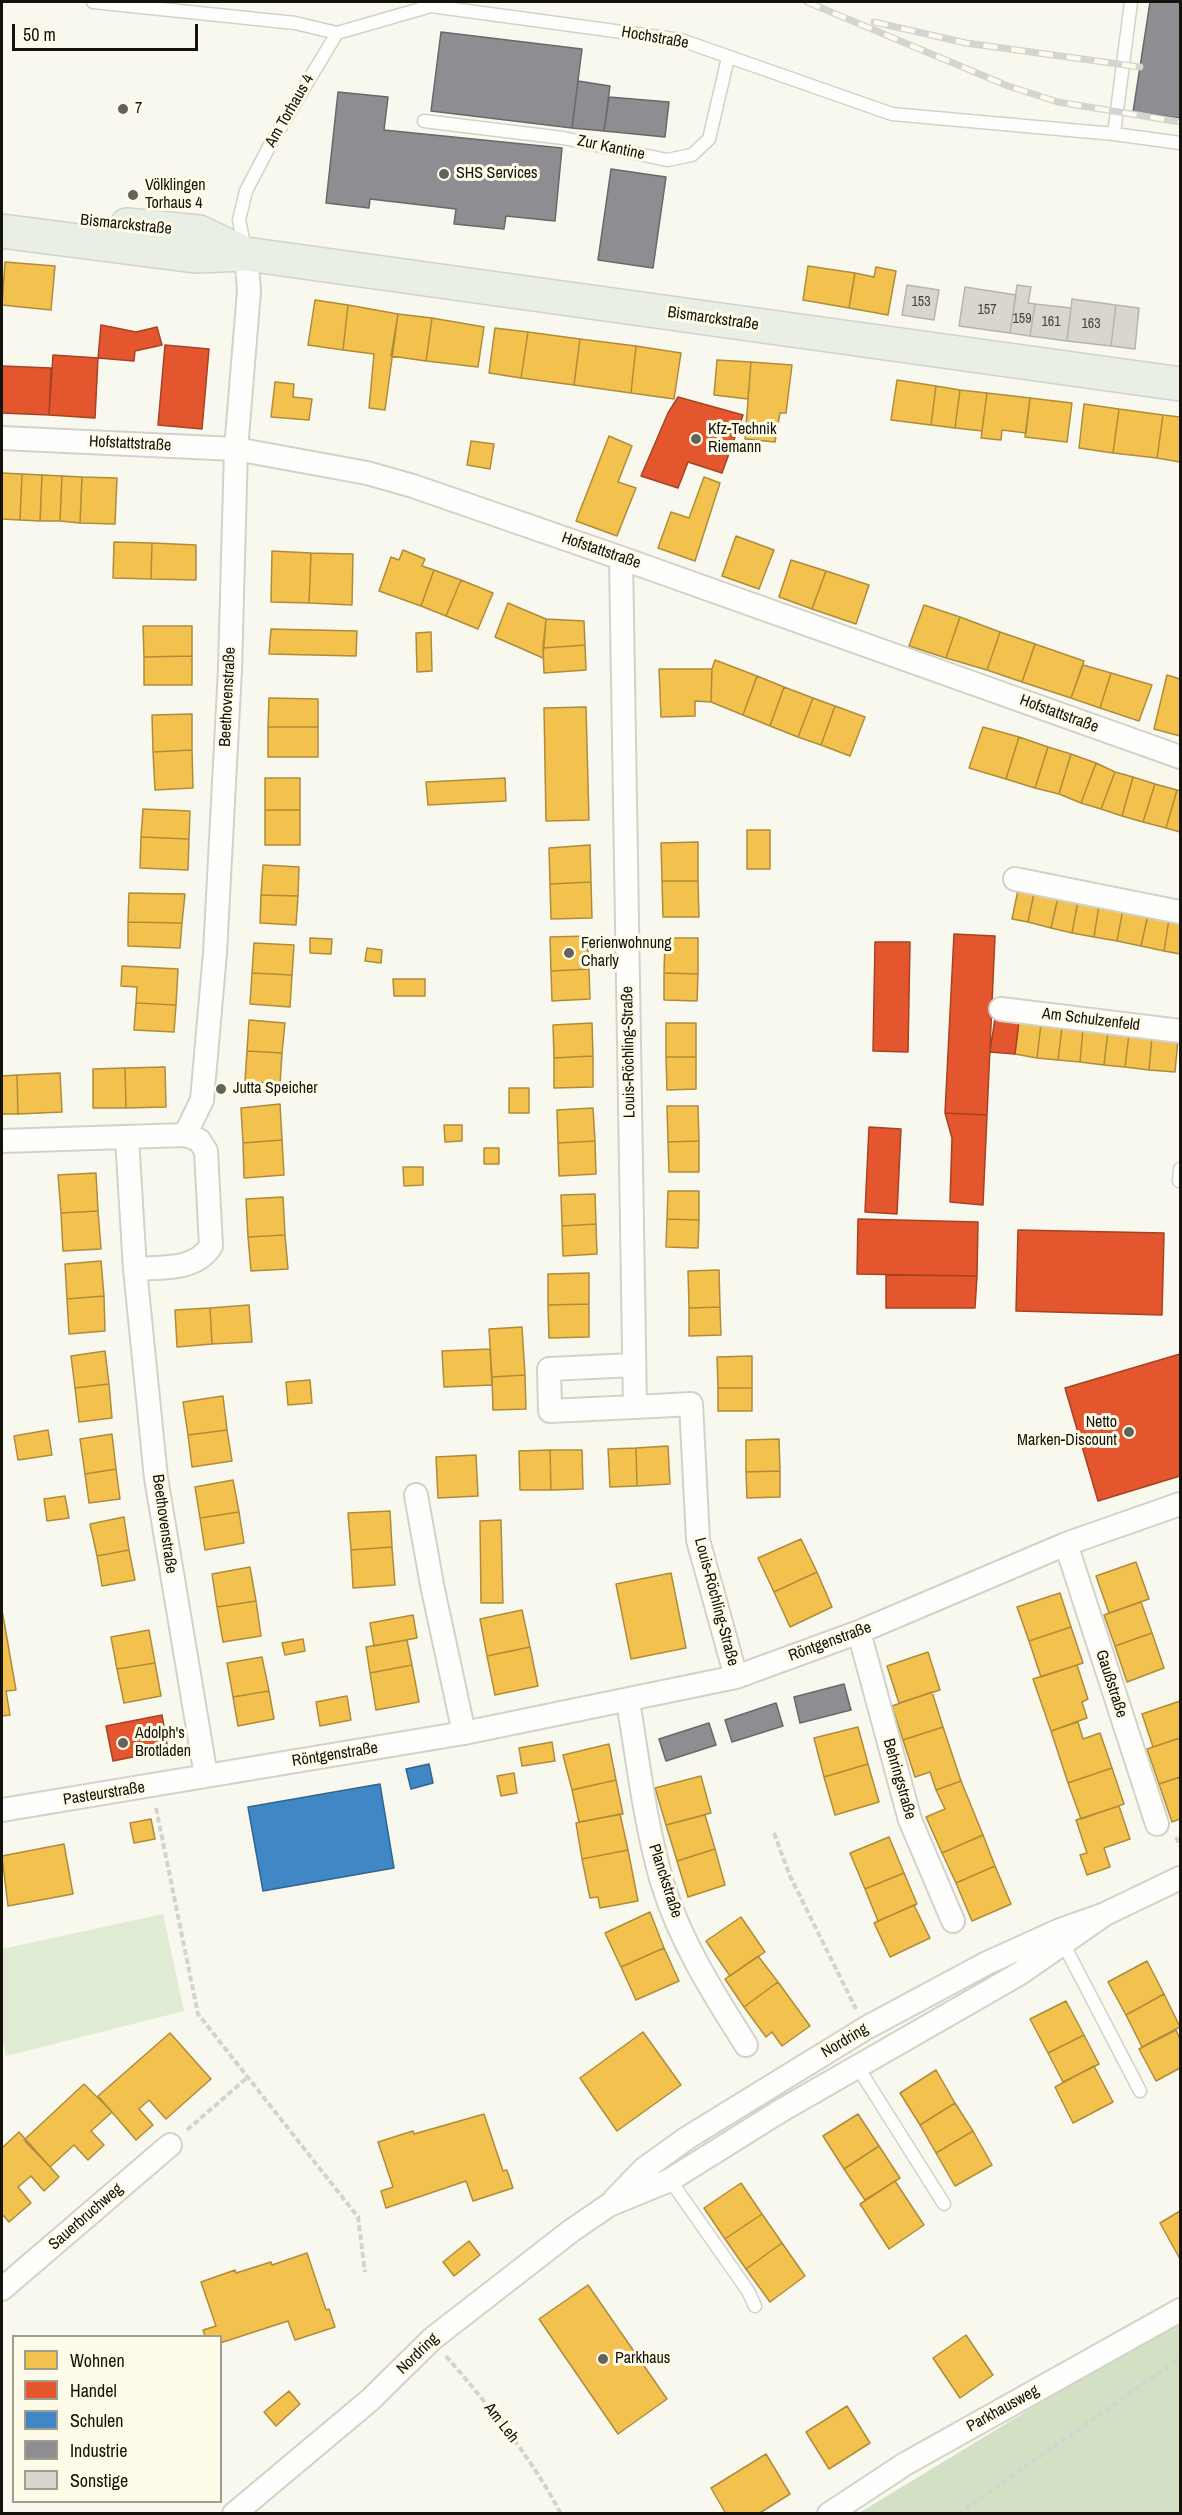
<!DOCTYPE html>
<meta charset="utf-8">
<style>
body{margin:0}
#map{position:relative;width:1182px;height:2515px;overflow:hidden;background:#f9f8ee;font-family:"Archivo Narrow",sans-serif}
canvas{display:block}
.frame{position:absolute;inset:0;border:3px solid #14120a;pointer-events:none}
.legend{position:absolute;left:12px;top:2335px;width:210px;height:168px;box-sizing:border-box;background:#fefbe9;border:2px solid #a09e90;margin:0;padding:8px 10px;list-style:none;font-size:18px;color:#14120a}
.legend li{display:flex;align-items:center;gap:12px;height:30px}
.legend b{width:30px;border:2px solid #a09e90}
.scale{position:absolute;left:12px;top:24px;width:186px;height:27px;box-sizing:border-box;border:3px solid #14120a;border-top:0;padding-left:8px;font-size:18px;line-height:21px;white-space:nowrap;color:#14120a;-webkit-text-stroke:4px #fefbe9;paint-order:stroke}
</style>
<div id="map">
<canvas width="1182" height="2515"></canvas>
<div class="frame"></div>
<ul class="legend">
<li><b style="height:16px;background:#f2c14e"></b>Wohnen</li>
<li><b style="height:16px;background:#e4572e"></b>Handel</li>
<li><b style="height:16px;background:#3f88c5"></b>Schulen</li>
<li><b style="height:16px;background:#8d8d92"></b>Industrie</li>
<li><b style="height:16px;background:#d8d6ce"></b>Sonstige</li>
</ul>
<div class="scale">50 m</div>
</div>
<script>
const g = document.querySelector('canvas').getContext('2d');
g.lineJoin = 'round';
function paint(path, color) {
  g.fillStyle = color;
  g.fill(path, 'evenodd');
}
function stroke(path, color, width, dash) {
  g.strokeStyle = color;
  g.lineWidth = width;
  g.lineCap = dash ? 'butt' : 'round';
  g.setLineDash(dash || []);
  g.stroke(path);
}
function label(font, color, halo, rows, align = 'center') {
  g.font = font + ' "Archivo Narrow",sans-serif';
  g.lineWidth = 6;
  g.setLineDash([]);
  g.textBaseline = 'middle';
  g.strokeStyle = halo;
  g.fillStyle = color;
  for (const [text, x, y, turn = 0] of rows) {
    g.save();
    g.translate(x, y);
    g.rotate((+turn || 0) * Math.PI / 180);
    g.textAlign = isNaN(turn) ? turn : align;
    if (halo) g.strokeText(text, 0, 0);
    g.fillText(text, 0, 0);
    g.restore();
  }
}
paint(new Path2D(`
 M163,1914L184,2011L6,2056L2,2036V1949Z`), '#e0ebd4');
paint(new Path2D(`
 M1180,2318V2513H859Z`), '#d2e0c4');
const homes = new Path2D(`
 M5,262L55,266L51,310L2,305Z
 M808,266L855,273L849,308L803,300Z
 M876,267L896,271L888,315L849,308L855,273L874,277Z
 M315,300L348,305L343,350L308,345Z
 M348,305L398,314L385,410L369,408L374,354L343,350Z
 M398,314L432,318L426,361L391,356Z
 M432,318L484,327L478,367L426,361Z
 M495,328L528,332L521,378L489,373Z
 M528,332L580,339L574,385L521,378Z
 M580,339L636,346L631,393L574,385Z
 M636,346L681,353L674,399L631,393Z
 M717,360L751,362L748,399L714,395Z
 M751,362L792,365L786,413H780L775,442L745,439Z
 M897,380L936,386L931,425L891,420Z
 M275,382L294,384L293,397L312,399L309,420L271,417Z
 M936,386L960,390L955,428L931,425Z
 M960,390L987,393L982,431L955,428Z
 M987,393L1030,398L1026,433L1002,430L1001,440L981,438Z
 M1030,398L1072,403L1067,442L1025,437Z
 M1084,404L1119,409L1113,453L1079,448Z
 M1119,409L1163,415L1157,458L1113,453Z
 M1163,415L1180,417V462L1157,458Z
 M609,436L632,446L618,482L636,488L617,536L576,521Z
 M471,441L494,444L490,469L467,465Z
 M2,473L22,474L20,520L2,519Z
 M22,474L42,475L40,521L20,520Z
 M42,475L62,476L60,521H40Z
 M62,476L82,477L80,523L60,521Z
 M82,477L117,478L115,524L80,523Z
 M704,477L720,483L695,561L658,548L671,512L689,518Z
 M736,536L774,550L759,589L722,576Z
 M114,542L152,543L151,579L113,578Z
 M152,543L196,545V580L151,579Z
 M403,550L425,559L422,566L434,570L421,606L379,591L391,557L399,560Z
 M272,551L311,553L309,603L271,602Z
 M311,553L353,554L352,605L309,603Z
 M791,560L826,571L812,609L779,597Z
 M434,570L461,580L446,616L421,606Z
 M826,571L869,585L856,624L812,609Z
 M461,580L493,593L478,629L446,616Z
 M508,603L546,619L543,658L495,637Z
 M924,605L960,617L946,658L909,646Z
 M960,617L1000,632L987,670L946,658Z
 M546,619L584,621L585,645L543,648Z
 M143,626H192V656L144,657Z
 M271,629L357,631L356,656L269,654Z
 M431,632L432,671L417,672L416,633Z
 M1000,632L1035,644L1022,682L987,670Z
 M1035,644L1084,661L1071,698L1022,682Z
 M585,645L586,670L544,673L543,648Z
 M192,656V685H144V657Z
 M715,660L757,676L743,715L711,702L712,669Z
 M1083,665L1111,673L1100,708L1071,698Z
 M659,669H712L711,702L695,701V716L661,717Z
 M1111,673L1152,685L1139,721L1100,708Z
 M1167,675L1180,679V736L1154,729Z
 M757,676L784,687L770,726L743,715Z
 M784,687L813,698L798,737L770,726Z
 M269,698L318,699V727H268Z
 M813,698L835,706L821,745L798,737Z
 M835,706L865,717L850,756L821,745Z
 M586,707L589,820L546,821L544,708Z
 M192,714V750L153,752L152,715Z
 M268,727H318V757H268Z
 M983,727L1019,737L1006,779L969,768Z
 M1019,737L1048,747L1035,788L1006,779Z
 M1048,747L1071,754L1059,794L1035,788Z
 M192,750L193,788L155,790L153,752Z
 M1071,754L1096,763L1081,803L1059,794Z
 M1096,763L1115,772L1101,809L1081,803Z
 M1115,772L1133,777L1122,816L1101,809Z
 M1133,777L1155,784L1143,822L1122,816Z
 M265,778H300V810H265Z
 M505,778L506,801L428,805L426,782Z
 M1155,784L1177,790L1166,828L1143,822Z
 M1177,790L1180,791V832L1166,828Z
 M143,809L190,811L189,839L141,837Z
 M265,810H300V845H265Z
 M747,830H770V869H747Z
 M141,837L189,839L188,870L140,868Z
 M698,842V881H662L661,843Z
 M590,845L591,882L550,884L549,848Z
 M263,865L299,867L298,896L261,895Z
 M662,881H698L699,917H663Z
 M591,882L592,918L551,919L550,884Z
 M1018,890L1034,893L1028,922L1012,919Z
 M129,893L185,894L182,923L128,922Z
 M1034,893L1058,897L1051,928L1028,922Z
 M261,895L298,896L296,925L260,923Z
 M1058,897L1078,901L1072,933L1051,928Z
 M1078,901L1099,905L1094,937L1072,933Z
 M1099,905L1123,909L1117,941L1094,937Z
 M1123,909L1148,915L1141,946L1117,941Z
 M1148,915L1169,919L1164,951L1141,946Z
 M1169,919L1180,921V954L1164,951Z
 M128,922L182,923L180,948L128,946Z
 M587,936L589,969L551,971L550,937Z
 M310,938L332,939L331,954L310,953Z
 M665,938H698V974L664,973Z
 M254,943L294,945L292,975L252,973Z
 M367,948L382,950L381,963L365,961Z
 M122,966L178,969L176,1005L136,1003L137,987L121,986Z
 M589,969L590,999L552,1001L551,971Z
 M252,973L292,975L290,1007L250,1004Z
 M664,973L698,974L697,1001L664,1000Z
 M393,979H425V996H394Z
 M136,1003L176,1005L174,1032L134,1030Z
 M249,1020L285,1023L282,1053L247,1051Z
 M1019,1021L1041,1024L1037,1058L1015,1054Z
 M592,1023L593,1056L554,1058L553,1025Z
 M666,1023H696V1057H666Z
 M1041,1024L1062,1027L1058,1060L1037,1058Z
 M1062,1027L1083,1029L1080,1062L1058,1060Z
 M1083,1029L1108,1031L1104,1065L1080,1062Z
 M1108,1031L1129,1034L1125,1067L1104,1065Z
 M1129,1034L1152,1037L1149,1070L1125,1067Z
 M1152,1037L1178,1039L1175,1072L1149,1070Z
 M247,1051L282,1053L280,1084L245,1081Z
 M593,1056V1087L554,1088V1058Z
 M666,1057H696V1089L667,1090Z
 M165,1067L166,1107L126,1108L125,1068Z
 M125,1068L126,1108H93V1069Z
 M60,1073L62,1112L18,1114L17,1075Z
 M17,1075L18,1114H2V1076Z
 M509,1088H529V1113H509Z
 M280,1104L282,1140L243,1143L241,1108Z
 M667,1106H698L699,1141L668,1142Z
 M593,1108L595,1141L558,1143L557,1110Z
 M444,1125H462V1141L445,1142Z
 M282,1140L284,1175L244,1178L243,1143Z
 M595,1141L596,1174L559,1176L558,1143Z
 M699,1141V1172H669L668,1142Z
 M484,1148H499V1164H484Z
 M403,1167H423V1185L404,1186Z
 M96,1173L98,1211L61,1213L58,1175Z
 M668,1191H699V1220L667,1219Z
 M595,1194L596,1224L562,1226L561,1195Z
 M283,1197L285,1235L248,1237L246,1199Z
 M98,1211L101,1249L63,1251L61,1213Z
 M667,1219L699,1220L698,1248L666,1247Z
 M596,1224L597,1254L563,1256L562,1226Z
 M285,1235L288,1269L251,1271L248,1237Z
 M101,1261L104,1296L67,1299L65,1264Z
 M719,1270L720,1307L689,1308L688,1271Z
 M589,1273V1304L548,1305V1274Z
 M104,1296L105,1331L69,1334L67,1299Z
 M589,1304V1337L549,1338L548,1305Z
 M249,1305L252,1342L212,1344L210,1308Z
 M720,1307L721,1335L689,1336V1308Z
 M210,1308L212,1344L177,1347L175,1310Z
 M522,1327L525,1375L492,1377L489,1329Z
 M490,1349L492,1385L444,1387L442,1351Z
 M105,1351L109,1384L75,1388L71,1356Z
 M752,1356V1388H718L717,1357Z
 M525,1375L526,1409L493,1410L492,1377Z
 M310,1380L312,1403L288,1405L286,1382Z
 M109,1384L112,1418L79,1422L75,1388Z
 M718,1388H752V1411H718Z
 M223,1396L227,1430L188,1435L183,1402Z
 M48,1430L52,1455L18,1460L14,1436Z
 M227,1430L232,1461L192,1467L188,1435Z
 M112,1434L116,1469L85,1474L80,1439Z
 M779,1439L780,1471L746,1472V1440Z
 M668,1446L670,1484L637,1486L636,1448Z
 M636,1448L637,1486L610,1487L608,1449Z
 M550,1450H582L583,1489L551,1490Z
 M550,1450L551,1490H520L519,1451Z
 M476,1455L478,1496L438,1498L436,1457Z
 M116,1469L120,1499L89,1503L85,1474Z
 M780,1471V1497L747,1498L746,1472Z
 M233,1480L239,1512L200,1518L195,1487Z
 M65,1496L69,1518L47,1521L44,1499Z
 M390,1511L392,1547L351,1550L348,1513Z
 M239,1512L244,1543L205,1550L200,1518Z
 M124,1517L129,1550L97,1556L90,1524Z
 M501,1520L503,1603H481L480,1521Z
 M801,1539L817,1572L774,1592L758,1558Z
 M392,1547L395,1585L353,1588L351,1550Z
 M129,1550L135,1580L102,1586L97,1556Z
 M1136,1562L1149,1599L1109,1613L1096,1576Z
 M250,1567L256,1601L217,1607L212,1574Z
 M817,1572L832,1607L790,1627L774,1592Z
 M671,1573L686,1648L631,1659L616,1584Z
 M1060,1593L1071,1627L1029,1641L1017,1607Z
 M256,1601L261,1636L223,1642L217,1607Z
 M1141,1602L1152,1633L1115,1646L1104,1615Z
 M2,1610L16,1690L6,1691L10,1715L2,1716Z
 M522,1610L530,1647L487,1656L480,1619Z
 M413,1615L417,1638L374,1646L370,1623Z
 M1071,1627L1083,1663L1041,1677L1029,1641Z
 M149,1630L155,1663L117,1669L111,1637Z
 M1152,1633L1164,1668L1127,1682L1115,1646Z
 M303,1639L305,1651L285,1655L282,1643Z
 M407,1640L412,1665L370,1673L366,1647Z
 M530,1647L538,1686L495,1695L487,1656Z
 M928,1652L940,1690L899,1703L887,1666Z
 M262,1657L269,1691L233,1697L227,1663Z
 M155,1663L161,1696L124,1703L117,1669Z
 M412,1665L419,1702L376,1710L370,1673Z
 M1077,1665L1088,1699L1082,1702L1087,1718L1051,1731L1033,1679Z
 M269,1691L274,1719L238,1726L233,1697Z
 M932,1692L943,1727L903,1740L892,1706Z
 M347,1696L351,1720L320,1726L316,1702Z
 M1180,1701V1738L1153,1747L1142,1714Z
 M1078,1722L1083,1739L1100,1733L1112,1768L1068,1783L1051,1731Z
 M858,1727L868,1764L824,1777L814,1738Z
 M943,1727L961,1781L936,1790L930,1772L915,1777L903,1740Z
 M1180,1738V1777L1159,1784L1147,1749Z
 M552,1742L555,1761L522,1766L519,1748Z
 M609,1744L616,1780L572,1790L563,1755Z
 M868,1764L879,1802L835,1815L824,1777Z
 M1112,1768L1124,1804L1081,1819L1068,1783Z
 M514,1773L517,1793L501,1796L497,1776Z
 M701,1776L711,1813L666,1825L655,1788Z
 M1180,1777V1819L1172,1822L1159,1784Z
 M616,1780L623,1814L579,1822L572,1790Z
 M961,1781L983,1835L942,1853L926,1817L945,1809L936,1790Z
 M1119,1806L1130,1839L1104,1848L1110,1867L1087,1875L1080,1855L1087,1853L1076,1820Z
 M620,1814L628,1850L582,1859L576,1823Z
 M705,1815L715,1849L677,1861L666,1825Z
 M151,1819L155,1839L134,1843L130,1823Z
 M983,1835L995,1866L956,1883L942,1853Z
 M889,1837L904,1873L865,1889L850,1853Z
 M64,1844L73,1894L8,1906L2,1856Z
 M715,1849L725,1885L688,1897L677,1861Z
 M628,1850L638,1901L600,1908L598,1897L590,1898L582,1859Z
 M995,1866L1011,1904L972,1921L956,1883Z
 M904,1873L917,1904L878,1921L865,1889Z
 M914,1905L930,1938L890,1957L874,1923Z
 M650,1912L664,1948L621,1967L605,1933Z
 M741,1917L765,1952L730,1976L706,1941Z
 M664,1948L679,1981L636,2000L621,1967Z
 M758,1956L778,1982L744,2007L725,1979Z
 M1147,1961L1164,1994L1126,2015L1108,1982Z
 M778,1982L810,2026L782,2046L772,2032L766,2037L744,2007Z
 M1164,1994L1180,2027L1142,2047L1126,2015Z
 M1066,2001L1084,2035L1048,2053L1030,2019Z
 M1176,2030L1180,2039V2068L1156,2081L1139,2049Z
 M643,2032L681,2085L617,2131L580,2078Z
 M170,2033L211,2079L166,2119L149,2100L139,2109L153,2125L136,2140L98,2096Z
 M1084,2035L1099,2064L1063,2082L1048,2053Z
 M1094,2066L1113,2102L1073,2123L1055,2087Z
 M936,2070L955,2103L920,2125L900,2093Z
 M84,2084L112,2112L91,2131L104,2145L88,2160L74,2145L50,2167L24,2140Z
 M955,2103L973,2131L936,2153L920,2125Z
 M484,2114L503,2171L507,2170L513,2188L473,2201L466,2181L386,2208L381,2191L393,2187L378,2142L413,2131L414,2134Z
 M858,2114L879,2146L844,2169L823,2136Z
 M973,2131L992,2165L955,2186L936,2153Z
 M19,2132L59,2177L44,2191L31,2176L18,2187L31,2203L9,2222L2,2214V2148Z
 M879,2146L900,2178L865,2200L844,2169Z
 M895,2181L924,2225L889,2249L860,2204Z
 M741,2183L762,2214L725,2239L704,2208Z
 M1180,2211V2259L1160,2223Z
 M762,2214L782,2243L746,2269L725,2239Z
 M469,2241L480,2255L454,2276L443,2262Z
 M782,2243L805,2276L770,2302L746,2269Z
 M307,2253L326,2310L329,2309L335,2327L295,2340L288,2321L220,2343V2336H205L203,2330L216,2326L201,2282L235,2270L236,2273L271,2262L272,2265Z
 M588,2285L667,2399L618,2434L539,2319Z
 M966,2335L993,2375L960,2398L933,2358Z
 M289,2391L300,2404L276,2426L264,2412Z
 M847,2406L870,2443L829,2469L806,2432Z
 M766,2454L790,2494L758,2514H726L711,2488Z`);
paint(homes, '#f2c14e');
stroke(homes, '#af8c3a', 1.5);
const shops = new Path2D(`
 M101,325L136,332L157,327L162,345L135,351L134,361L98,358Z
 M165,345L209,349L202,429L158,425Z
 M53,355L98,358L95,418L49,415Z
 M2,366L51,368L49,415L2,413Z
 M678,397L743,415L722,473L688,462L678,488L641,476L668,413Z
 M954,934L995,936L987,1115L945,1113Z
 M875,942H910L908,1052L873,1051Z
 M995,1018L1019,1021L1015,1054L990,1052Z
 M945,1113L987,1115L983,1205L950,1202L952,1138Z
 M869,1127L901,1129L897,1214L865,1212Z
 M858,1219L978,1222L977,1276L857,1274Z
 M1018,1230L1164,1233L1162,1315L1016,1311Z
 M886,1275L977,1276L975,1308H886Z
 M1180,1354V1476L1098,1501L1065,1388Z
 M162,1715L168,1750L113,1761L106,1726Z`);
paint(shops, '#e4572e');
stroke(shops, '#a64223', 1.5);
const schools = new Path2D(`
 M429,1764L433,1783L411,1789L406,1769Z
 M380,1784L394,1868L263,1891L248,1807Z`);
paint(schools, '#3f88c5');
stroke(schools, '#32658d', 1.5);
const industry = new Path2D(`
 M1150,2H1180V118L1133,112Z
 M441,32L582,49L572,128L431,111Z
 M578,81L610,86L604,131L572,128Z
 M338,92L388,97L384,130L562,148L555,221L506,216L504,229L454,224L456,209L370,199L369,208L326,203Z
 M609,97L669,102L665,137L604,131Z
 M611,169L666,177L653,268L598,260Z
 M844,1684L851,1710L800,1723L794,1697Z
 M776,1703L783,1726L732,1742L725,1720Z
 M709,1723L716,1745L666,1761L659,1739Z`);
paint(industry, '#8d8d92');
stroke(industry, '#696869', 1.5);
const building = new Path2D(`
 M907,285L939,290L934,320L902,315Z
 M1017,285L1031,287L1028,303L1035,304L1030,336L1010,333Z
 M965,287L1016,295L1010,333L959,326Z
 M1072,299L1116,305L1111,346L1067,341Z
 M1035,304L1071,308L1067,341L1030,336Z
 M1116,305L1139,308L1135,349L1111,346Z`);
paint(building, '#d8d6ce');
stroke(building, '#b6b5ad', 1.5);
const service = new Path2D(`
 M93,2L295,23L337,33L431,6L681,40L892,114L1114,134L1131,2
 M424,121L563,138L667,160L692,155L709,139L728,58
 M1114,134L1180,143
 M245,249L239,220L246,191L270,145L337,33
 M1179,1181L1180,1169
 M1064,1945L1140,2091
 M857,2066L944,2204
 M670,2180L748,2291L755,2306`);
const minor = new Path2D(`
 M2,438L236,449L367,473L413,486L621,558L1180,757
 M621,558L635,1407L691,1404L698,1540L736,1677
 M1015,879L1180,912
 M1001,1009L1180,1031
 M185,1135L202,1100L215,953L230,669L236,449L249,291L246,254
 M127,1138L135,1269L156,1478L206,1776
 M2,1141L185,1135L199,1140L206,1151L211,1246C195,1271 162,1267 135,1269
 M634,1365L549,1369L550,1411L635,1407
 M416,1495L432,1585L464,1733
 M1066,1544L1157,1824
 M859,1632L910,1820L953,1921
 M628,1701C638,1761 645,1823 662,1882C680,1941 713,1993 746,2045
 M2,1810L464,1733L736,1677L859,1632L1066,1544L1180,1504
 M614,2200L644,2169L687,2138L866,2028L987,1963L1060,1930L1105,1914L1180,1878
 M2,2289L170,2145
 M234,2514L370,2400L432,2339L571,2231L609,2205L670,2180L782,2110L1019,1974L1105,1914
 M829,2514L905,2464L1180,2310`);
const primary = new Path2D(`
 M127,225L199,232L239,251
 M2,231L195,256L246,254L1180,384`);
stroke(service, '#d3d2c9', 15);
stroke(minor, '#d3d2c9', 26);
stroke(primary, '#d2d2cc', 36);
stroke(new Path2D(`
 M156,1808L198,2014L358,2217L365,2272
 M774,1833L790,1876L856,2009
 M1176,1837L1180,1846
 M187,2130L248,2077
 M446,2356C489,2406 530,2455 561,2514
 M958,2514L1180,2358`), '#d3d3cf', 4, [6, 3]);
stroke(service, '#fefefc', 12);
stroke(minor, '#fefefc', 22);
stroke(primary, '#eaefe5', 33);
const rail = new Path2D(`
 M807,2L1008,86L1058,102L1180,122
 M874,22L966,43L1140,67`);
stroke(rail, '#d4d4d1', 7);
stroke(rail, '#fefbe9', 4.5, [14]);
for (const [x, y, r, color] of [
 [123,109,6,"#64625a"],
 [444,174,6,"#64625a"],
 [133,195,6,"#64625a"],
 [696,439,6,"#64625a"],
 [569,953,6,"#64625a"],
 [221,1089,6,"#64625a"],
 [1129,1432,6,"#64625a"],
 [123,1743,6,"#64625a"],
 [603,2359,6,"#64625a"]
]) {
  const dot = new Path2D();
  dot.arc(x, y, r, 0, 2 * Math.PI);
  g.fillStyle = color;
  g.fill(dot);
  stroke(dot, '#fefbe9', 2);
}
label('14px', '#45433b', null, [
 ["153",921,302],
 ["157",987,310],
 ["159",1022,319],
 ["161",1051,322],
 ["163",1091,324]
]);
label('16px', '#14120a', '#fefbe9', [
 ["Hochstraße",655,38,10],
 ["Am Torhaus 4",290,111,-60],
 ["Zur Kantine",611,148,12],
 ["Bismarckstraße",126,225,6],
 ["Bismarckstraße",713,319,8],
 ["Hofstattstraße",130,444,3],
 ["Hofstattstraße",601,551,19],
 ["Beethovenstraße",228,697,-87],
 ["Hofstattstraße",1059,714,20],
 ["Am Schulzenfeld",1091,1020,7],
 ["Louis-Röchling-Straße",629,1052,-91],
 ["Beethovenstraße",164,1524,82],
 ["Louis-Röchling-Straße",716,1602,75],
 ["Röntgenstraße",830,1642,-20],
 ["Gaußstraße",1111,1684,72],
 ["Röntgenstraße",335,1755,-9],
 ["Behringstraße",899,1779,74],
 ["Pasteurstraße",104,1794,-9],
 ["Planckstraße",665,1881,72],
 ["Nordring",845,2041,-31],
 ["Sauerbruchweg",86,2217,-41],
 ["Nordring",418,2354,-44],
 ["Parkhausweg",1003,2409,-29],
 ["Am Leh",501,2423,52]
]);
label('16px', '#14120a', '#fefbe9', [
 ["7",135,109],
 ["SHS Services",456,174],
 ["Völklingen",145,186],
 ["Torhaus 4",145,204],
 ["Kfz-Technik",708,430],
 ["Riemann",708,448],
 ["Ferienwohnung",581,944],
 ["Charly",581,962],
 ["Jutta Speicher",233,1089],
 ["Netto",1117,1423,"right"],
 ["Marken-Discount",1117,1441,"right"],
 ["Adolph's",135,1734],
 ["Brotladen",135,1752],
 ["Parkhaus",615,2359]
], 'left');
</script>
